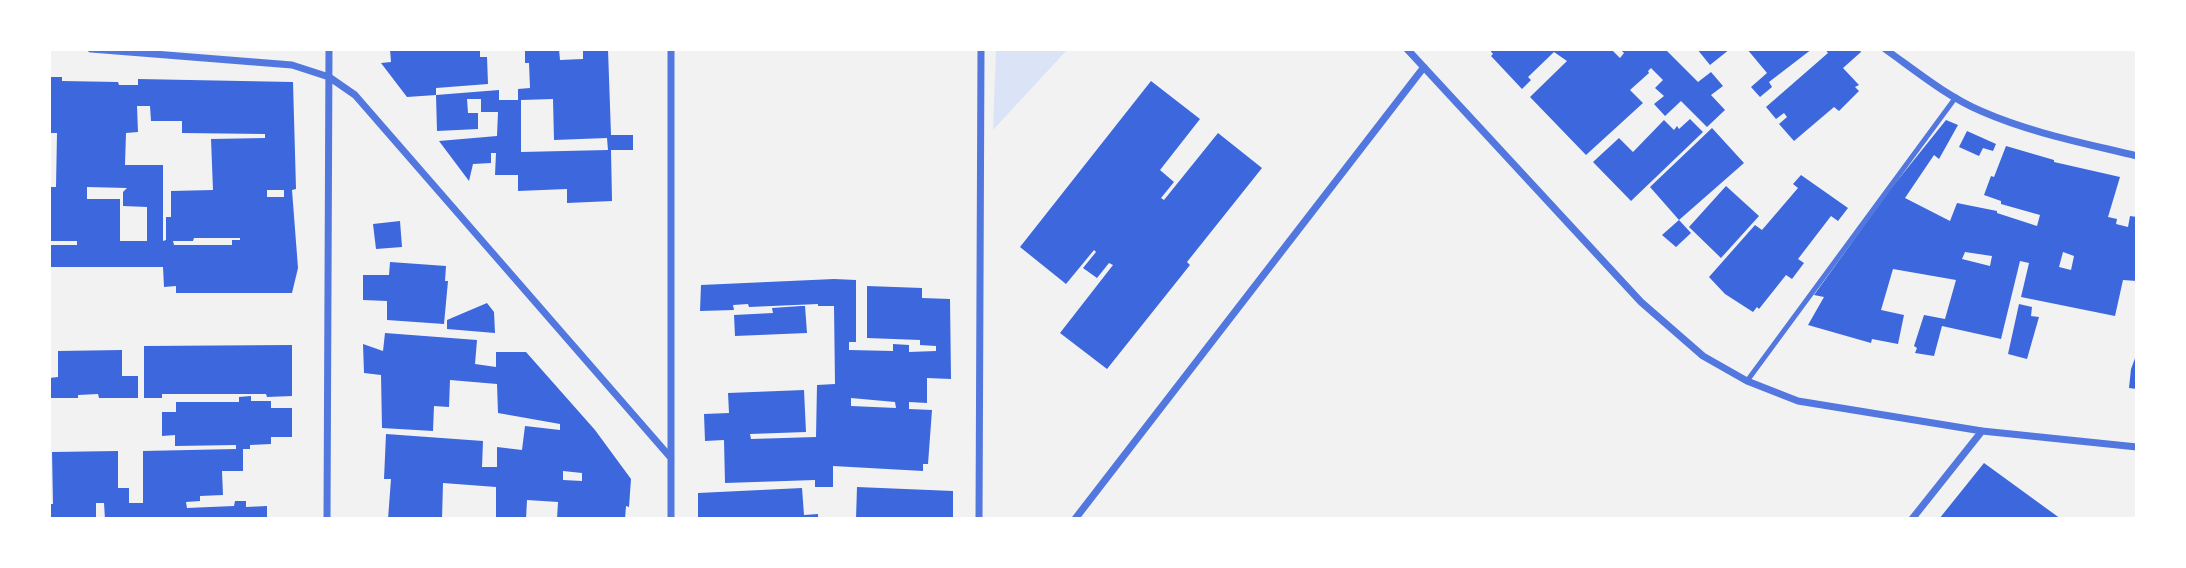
<!DOCTYPE html>
<style>
body{margin:0}
#map{position:relative;width:2186px;height:568px;overflow:hidden;background:#f2f2f2;font-family:"Fira Sans",sans-serif}
canvas{display:block}
.frame{position:absolute;inset:0;border:51px solid #fff;pointer-events:none}
</style>
<div id="map">
<canvas width="2186" height="568"></canvas>
<div class="frame"></div>
</div>
<script>
const g = document.querySelector('canvas').getContext('2d');
g.lineJoin = 'round';
function paint(path, color) {
  g.fillStyle = color;
  g.fill(path, 'evenodd');
}
function stroke(path, color, width, dash) {
  g.strokeStyle = color;
  g.lineWidth = width;
  g.lineCap = dash ? 'butt' : 'round';
  g.setLineDash(dash || []);
  g.stroke(path);
}
paint(new Path2D(`
 M996,49H1068L993,130Z`), '#dbe4f7');
paint(new Path2D(`
 M390,49H480V57H487L488,84L436,88V95L407,97L381,63L391,62Z
 M525,49H559L560,60L583,59V49H608L611,135H633V150H611L612,201L567,203V189L518,191V175H495L496,153H491V163L473,164L469,181L439,141L497,136L498,112H481V99H467L468,113H478V129L437,131L436,95L499,90V100H518V89L530,88L529,63H525ZM553,99L554,140L607,138L608,150L521,152V100Z
 M1489,49H1611L1620,58L1624,53L1620,49H1665L1698,82L1711,72L1723,86L1711,95L1725,110L1707,127L1681,101L1665,116L1654,104L1664,96L1655,88L1663,80L1651,68L1648,71L1649,73L1630,90L1643,103L1586,155L1530,97L1567,61L1554,52L1528,77L1531,80L1522,89L1491,56L1493,54Z
 M1697,49H1730L1710,65Z
 M1747,49H1812L1769,82L1772,87L1760,97L1751,87L1767,73Z
 M1825,49H1859L1861,52L1843,68L1859,85L1855,87L1859,91L1839,111L1834,107L1794,141L1779,124L1787,117L1784,113L1776,119L1766,107L1828,53Z
 M49,77H62V81L118,82L119,85H138V79L293,82L296,189L292,190L298,268L292,293H176V286L164,287L163,267H49V245H77V241H49V187H56L57,133H49ZM137,106H150L151,121H182V133L265,134V138L211,139L213,190L171,191V217H166V240L163,241V165H125L126,133L138,132ZM87,187L127,188L123,192V206L147,207V241H120V199H87ZM267,190H284V197H267ZM194,238H240V240H232V245H174L173,241H193Z
 M1151,81L1200,119L1160,170L1174,182L1161,198L1164,200L1218,133L1262,168L1187,262L1190,265L1107,369L1060,333L1113,265L1109,263L1097,278L1083,268L1096,252L1094,250L1066,284L1020,247Z
 M1690,119L1703,132L1631,201L1593,162L1619,138L1633,152L1664,120L1674,130L1677,126L1679,129Z
 M1946,120L1958,125L1939,159L1934,155L1905,198L1950,221L1957,203L1997,211V213L2037,226L2040,215L2001,204V201L1984,195L1991,176L1994,177L2006,146L2054,160V162L2120,177L2108,217L2117,219L2116,224L2128,227L2130,216L2137,217V281L2123,280L2115,316L2021,297L2029,263L2020,261L2001,339L1942,326L1934,356L1915,353L1917,348L1914,346L1924,315L1945,319L1956,280L1893,269L1881,310L1904,315L1898,344L1872,339L1871,343L1808,325L1824,297L1814,295L1889,191ZM1965,252L1992,256L1990,266L1962,259ZM2063,252L2074,256L2071,270L2059,267Z
 M1712,128L1744,163L1679,220L1650,187Z
 M1967,131L1996,144L1993,151L1983,148L1979,156L1959,147Z
 M1801,175L1848,208L1838,221L1831,216L1798,259L1804,263L1792,279L1786,275L1759,309L1757,307L1753,312L1725,294L1709,277L1755,225L1762,230L1798,188L1793,184Z
 M1726,186L1759,216L1721,258L1689,227Z
 M1679,220L1691,233L1676,247L1662,235Z
 M400,221L402,247L376,249L373,224Z
 M390,262L446,266L445,281H448L444,324L387,320V301L363,300V275H389Z
 M834,279L856,280V342H849V350L893,351V344L909,345V352L936,351V346L920,345V340L867,338V286L922,288V298L950,299L951,379L927,378V403L909,402V409L932,410L928,464H923V471L833,466V487H815V480L725,483L724,440L705,441L704,414L729,413L728,393L804,390L806,432L750,434L751,439L816,437L817,385L835,384L834,306H818V304L749,307L748,304L733,305L734,310L700,311L701,285ZM851,398L895,402L896,408L851,406Z
 M487,303L494,312L495,333L447,329V320Z
 M2019,304L2032,307L2031,316L2039,317L2027,359L2008,354Z
 M801,306H805L807,333L735,336L734,315L773,313L772,308Z
 M385,333L477,340L475,364L496,367V352H526L595,430L631,479L629,507L626,506L625,519H557L558,502L527,500L526,519H496V487L443,483L442,519H388L391,479H384L386,434L483,441L482,467H497V447L522,450L525,426L560,430V424L498,413L497,384L450,380L449,407L434,406L433,431L382,428L381,375L364,373L363,344L383,351ZM563,471L582,473V481L563,480Z
 M292,345V396L267,397L266,394H162V398H144V346Z
 M122,350V376H138V398H99L98,394L78,395V398H49V378L58,377V351Z
 M2137,353V389L2129,388L2131,369Z
 M251,396V401H271V408H292V437H271V444L250,445V449H243V471H222L223,495L200,496V501L186,502L187,508L234,506L235,501H246V507L267,506V519H105L104,503H96V519H49V504H53L52,452L118,451V488H129V503H143V451L236,449V445L175,446V435L162,436V412H176V402H239V397Z
 M1984,463L2061,519H1939Z
 M857,487L953,491V519H856Z
 M802,488L804,515L818,514V519H698V493Z`), '#3d67dc');
stroke(new Path2D(`
 M1747,381L1956,97`), '#5277de', 5);
stroke(new Path2D(`
 M91,49L292,65L329,77L355,95L671,458
 M671,49V519
 M1407,49L1641,302L1703,356L1747,381L1798,401L1982,431L2137,447
 M1885,49C1916,71 1946,96 1981,111C2031,133 2084,143 2137,156
 M327,519L329,49
 M979,519L981,49
 M1075,519L1424,67
 M1912,519L1982,431`), '#5277de', 7);
</script>
